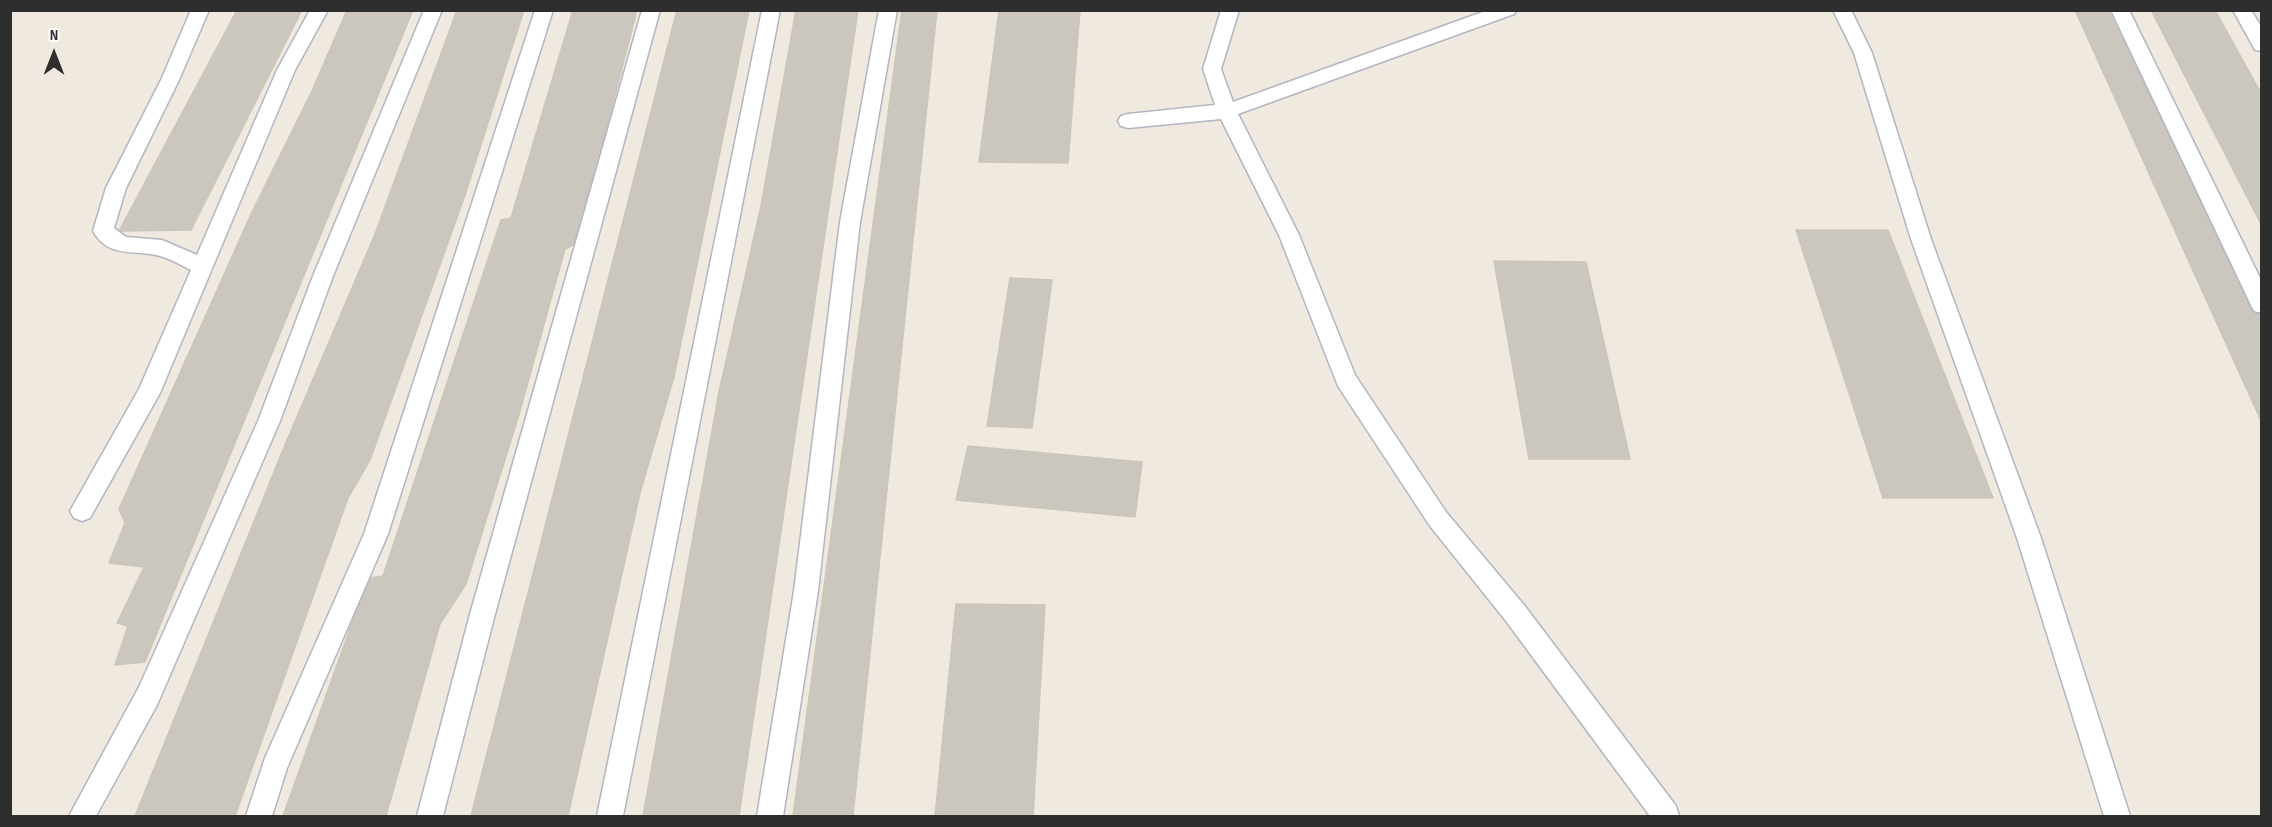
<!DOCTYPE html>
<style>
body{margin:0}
#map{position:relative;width:2272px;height:827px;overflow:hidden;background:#f0e9df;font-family:"Sofia Sans Condensed",sans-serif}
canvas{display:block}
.frame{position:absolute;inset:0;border:12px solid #2e2e2e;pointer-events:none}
.north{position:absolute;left:24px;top:24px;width:60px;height:60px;-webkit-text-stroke:4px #fff;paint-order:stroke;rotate:0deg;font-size:16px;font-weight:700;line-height:24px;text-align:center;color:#2e2e2e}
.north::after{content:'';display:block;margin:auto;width:21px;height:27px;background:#2e2e2e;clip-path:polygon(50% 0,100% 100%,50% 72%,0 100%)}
</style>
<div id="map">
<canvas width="2272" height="827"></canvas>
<div class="frame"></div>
<div class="north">N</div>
</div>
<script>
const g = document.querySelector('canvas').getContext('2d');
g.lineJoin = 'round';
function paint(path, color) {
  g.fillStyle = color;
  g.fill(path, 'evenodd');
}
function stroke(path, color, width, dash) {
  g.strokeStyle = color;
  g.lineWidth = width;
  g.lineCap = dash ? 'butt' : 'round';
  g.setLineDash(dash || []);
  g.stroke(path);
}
const building = new Path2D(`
 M237,10H302L191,230L119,231Z
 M347,10H413L145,662L115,665L128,626L117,623L144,567L109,563L125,523L119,509L252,212L312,91Z
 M457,10H524L464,198L370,460L348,498L235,816H135L282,452L375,234Z
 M573,10H637L577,243L565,249L518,418L466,584L440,624L386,816H283L368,578L383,576L501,220L511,218Z
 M677,10H749L674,377L640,493L568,816H471Z
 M796,10H858L739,816H643L719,392L761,206Z
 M902,10H937L853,816H793Z
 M999,10H1080L1068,163L979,162Z
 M2075,10H2108L2262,315V423Z
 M2151,10H2215L2262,95V226Z
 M1796,230H1888L1993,498H1883Z
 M1494,261L1586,262L1630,459H1529Z
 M1010,278L1052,280L1032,428L987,426Z
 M968,446L1142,462L1135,517L956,500Z
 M956,604L1045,605L1033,816H935Z`);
paint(building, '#cbc7be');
stroke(building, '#ccc6b8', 1.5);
const service = new Path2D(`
 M191,10H209L179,80L126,188L114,228L126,237L162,240L197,255L277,70L310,10H328L295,70L160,393L90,518L82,521L74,518L70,511L139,389L191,270C181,265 171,259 160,256C135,249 108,259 93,231L106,188L161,80Z
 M424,10H442L333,276L280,421L157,705L96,816H69L139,687L258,421L313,276Z
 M535,10H553L388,534L287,768L272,816H246L265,758L364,534Z
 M642,10H660L495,614L443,816H417L470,614Z
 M762,10H780L623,816H597Z
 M879,10H897L860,222L818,591L783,816H757L794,591L840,222Z
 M1221,10H1239L1221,69L1233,102L1488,10H1517L1514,14L1238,114L1299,235L1355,375L1446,512L1524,605L1676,806L1679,816H1650L1506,621L1430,526L1338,386L1279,235L1221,119L1128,128L1121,126L1118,121L1121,116L1128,114L1215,105L1203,69Z
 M1833,10H1851L1872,53L1931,239L2041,538L2130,816H2104L2017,538L1911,239L1854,53Z
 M2111,10H2129L2262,282V313L2254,311L2251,305Z
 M2233,10H2251L2262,28V51L2255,50Z`);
stroke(service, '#b3b5c2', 3);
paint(service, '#fff');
</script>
